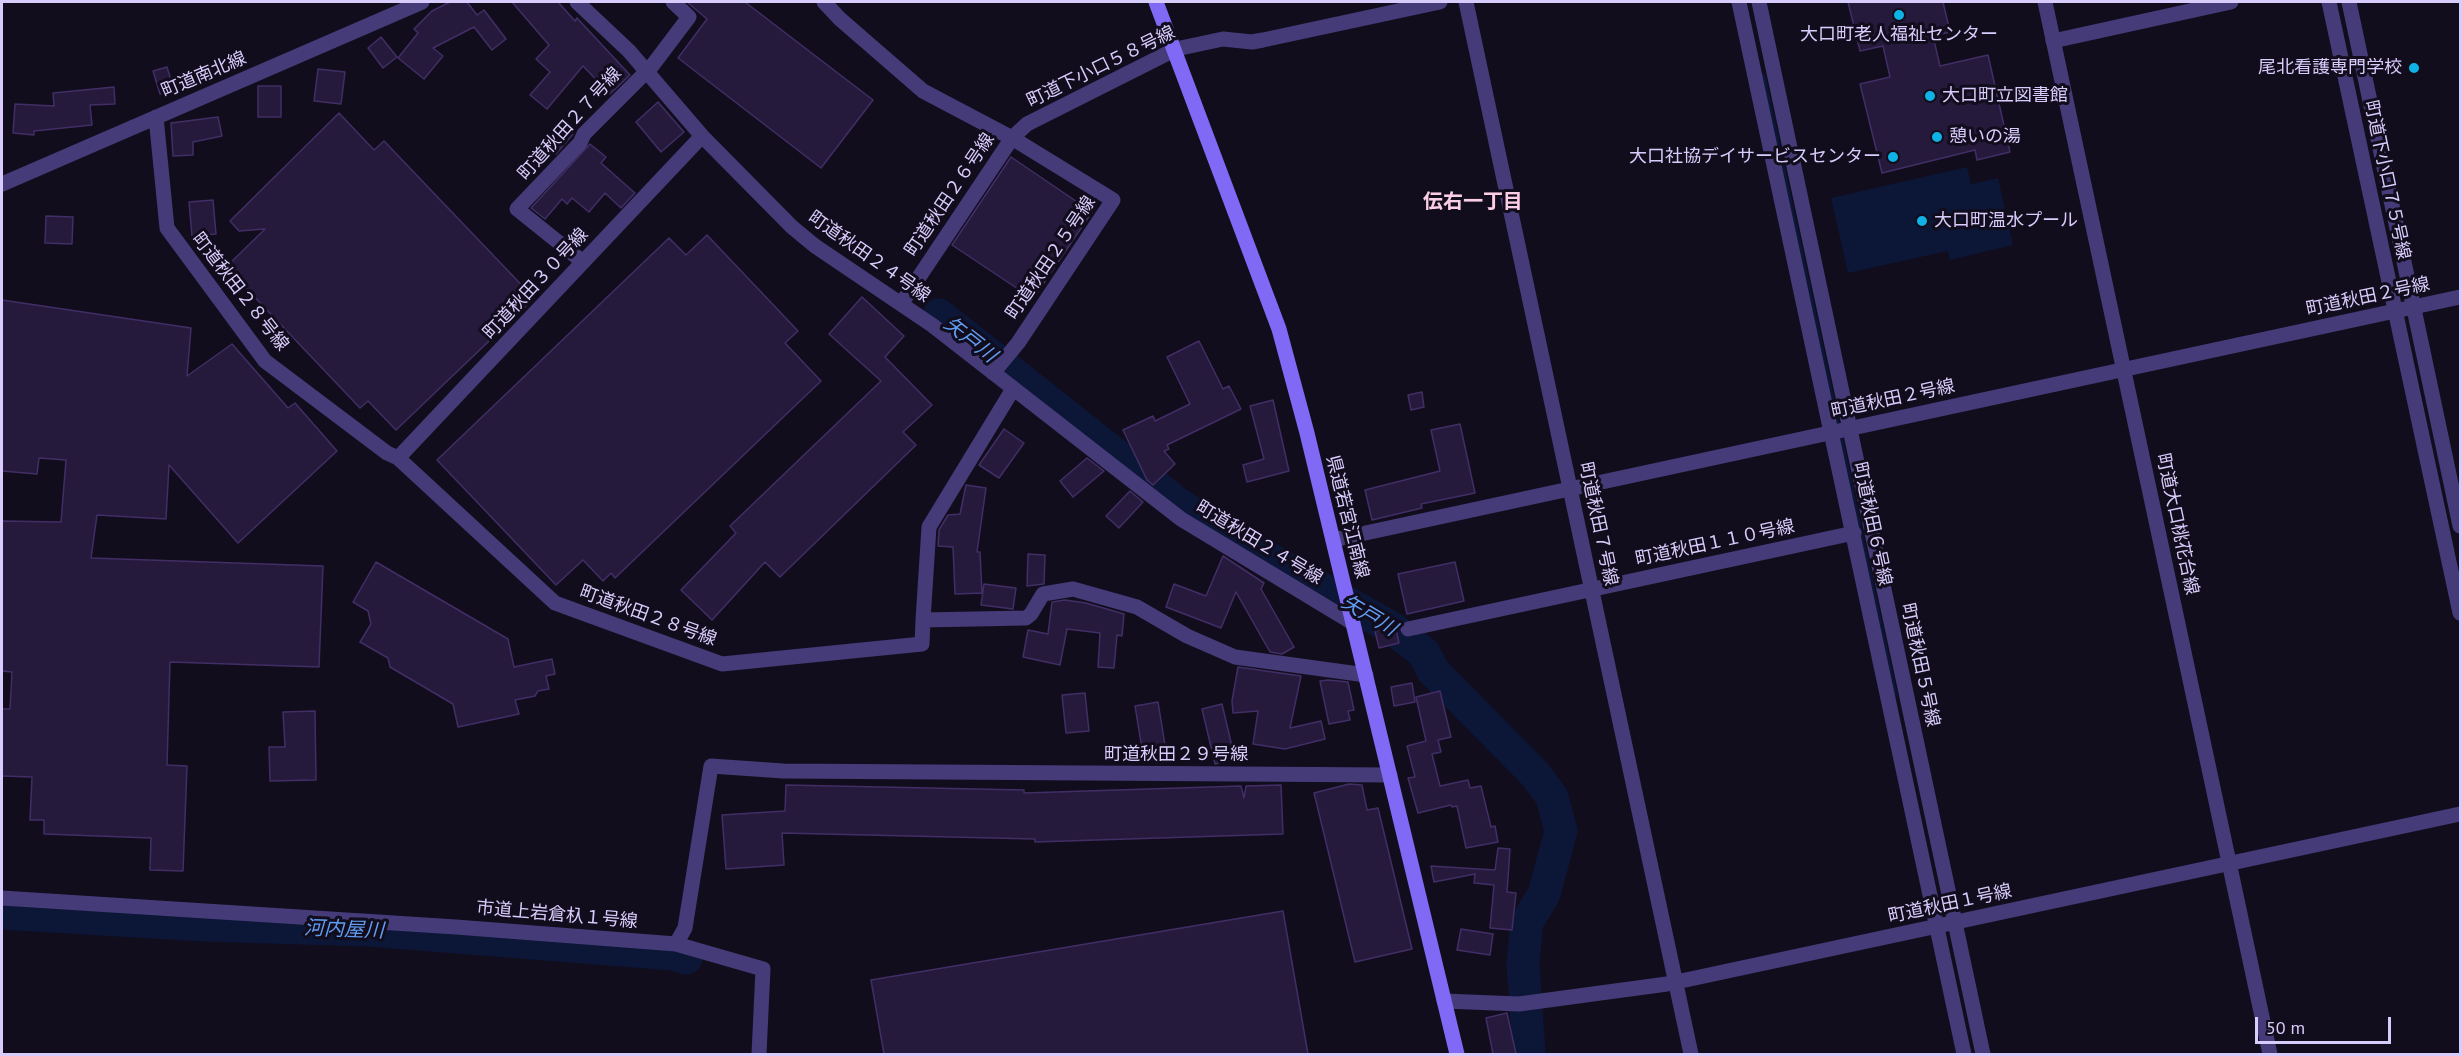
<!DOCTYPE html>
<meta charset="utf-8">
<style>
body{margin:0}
#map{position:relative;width:2462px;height:1056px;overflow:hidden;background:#120d1c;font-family:"PT Sans",sans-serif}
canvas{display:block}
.frame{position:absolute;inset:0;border:3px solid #d8ccfc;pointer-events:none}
.scale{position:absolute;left:2255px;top:1017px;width:136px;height:27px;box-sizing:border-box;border:3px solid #d8ccfc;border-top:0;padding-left:8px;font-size:18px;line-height:21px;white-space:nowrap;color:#d8ccfc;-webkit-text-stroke:4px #120d1c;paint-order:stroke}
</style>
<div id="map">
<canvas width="2462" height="1056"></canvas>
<div class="frame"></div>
<div class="scale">50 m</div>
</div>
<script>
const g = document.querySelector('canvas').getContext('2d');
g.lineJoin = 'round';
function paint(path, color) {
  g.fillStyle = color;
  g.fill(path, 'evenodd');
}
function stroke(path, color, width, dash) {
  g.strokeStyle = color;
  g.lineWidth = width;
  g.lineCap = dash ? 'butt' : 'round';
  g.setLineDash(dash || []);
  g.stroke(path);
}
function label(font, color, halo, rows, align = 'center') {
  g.font = font + ' "PT Sans","Noto Sans JP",sans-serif';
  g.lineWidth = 6;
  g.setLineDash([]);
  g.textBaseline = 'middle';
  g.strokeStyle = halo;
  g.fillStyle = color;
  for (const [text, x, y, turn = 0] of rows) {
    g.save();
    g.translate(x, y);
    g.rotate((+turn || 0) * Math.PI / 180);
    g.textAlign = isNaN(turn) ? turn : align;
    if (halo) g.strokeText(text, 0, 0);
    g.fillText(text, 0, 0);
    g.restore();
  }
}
paint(new Path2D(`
 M1967,167L1971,184L1998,178L2013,245L1950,260L1948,251L1848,273L1831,198Z`), '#0c1637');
stroke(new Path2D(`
 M1763,76L1895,695`), '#0c1637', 5);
stroke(new Path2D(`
 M939,315L1177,503L1220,531L1392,628L1424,653L1433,671L1535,774L1552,797L1561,831L1544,894L1527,922L1523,962L1529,1054
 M2,913L203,925L368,930L673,954L686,958`), '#0c1637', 33);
const building = new Path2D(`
 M450,2H467L477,15L484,10L506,39L492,50L474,27L433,48L443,56L424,79L398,58L418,33L414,29L432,11Z
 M512,2H558L575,21L577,18L630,75L610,94L583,66L547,109L530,95L550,72L536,59L549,45Z
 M687,2H745L873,100L821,168L678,58L707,19Z
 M1848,2H1943L1950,32L1933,36L1940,66L1988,55L2010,152L1977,160L1975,150L1882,173L1860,84L1890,77L1883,46L1860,51Z
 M381,37L397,57L383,68L368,48Z
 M167,67L174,90L160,94L153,71Z
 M318,69L345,72L341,104L314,101Z
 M258,86H281V117H258Z
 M114,87L115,104L90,105L92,125L34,131V135L13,133L15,104L54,106L53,93Z
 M658,102L684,132L661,152L636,122Z
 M339,113L374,150L384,141L534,298L396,430L368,401L360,408L226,267L265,229L239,231L230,221Z
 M218,117L222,136L193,142V155L173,156L171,123Z
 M563,124L573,134L556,154L545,144Z
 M590,144L606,157L601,163L635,193L621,208L605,193L589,212L572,198L567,204L562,199L545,219L531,208Z
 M1011,157L1092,212L1033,299L952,245Z
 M213,200L216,234L192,236L189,202Z
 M46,216L73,217L72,244L45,243Z
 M707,235L798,331L785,343L821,381L615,578L611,573L603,581L583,560L556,585L437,460L669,238L686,255Z
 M862,297L904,336L885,357L932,405L903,432L916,445L780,577L765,562L712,620L681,590L736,533L730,526L881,381L829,334Z
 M2,300L191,328L187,376L232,344L288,408L295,403L337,451L238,543L169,465L166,519L97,515L91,558L323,566L319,667L170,662L167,765L187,766L183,871L150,870L151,838L44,834V820H30L32,777L2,776V709H10L12,672L2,671V521L61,522L66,460L39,458L37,474L2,471Z
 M1199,341L1223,389L1229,386L1241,409L1167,445L1169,449L1164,451L1175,464L1153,485L1147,480L1123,430L1153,416L1155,421L1190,404L1167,357Z
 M1422,392L1424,407L1411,410L1408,395Z
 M1273,400L1289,471L1247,482L1243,465L1264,459L1250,406Z
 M1460,424L1475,493L1421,504L1422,508L1372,520L1365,490L1440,471L1431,430Z
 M1004,429L1024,443L999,478L979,465Z
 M1087,458L1104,471L1073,497L1060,481Z
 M966,485L986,488L977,552H980L982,593L955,594L953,547L938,546L939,530L948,515L960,514Z
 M1130,491L1143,502L1119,528L1106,516Z
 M1028,554L1045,555L1044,584L1027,586Z
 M1223,556L1264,583L1261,589L1294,647L1282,654L1270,652L1236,592L1221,628L1166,607L1174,584L1206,596Z
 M376,562L508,639L514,667L552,659L555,674L546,676L549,689L538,691L535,696L515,700L519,714L458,727L453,704L390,667L388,658L360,642L371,624L368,611L353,602Z
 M1455,562L1464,601L1407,614L1398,574Z
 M984,584L1016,588L1013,609L981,605Z
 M1065,600L1086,603L1124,614L1122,636L1117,635L1114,668L1098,667L1100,633L1067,629L1060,665L1023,657L1028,630L1048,634L1052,602Z
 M1395,625L1399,643L1379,648L1375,631Z
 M1238,667L1301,676L1290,728L1321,721L1325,739L1285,749L1253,744L1258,711L1233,713L1232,701Z
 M1328,680L1348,682L1354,710L1348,711L1350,720L1329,724L1320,681Z
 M1412,683L1415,702L1394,706L1391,687Z
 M1440,691L1451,737L1438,740L1441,752L1432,754L1440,786L1468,780L1470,788L1481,786L1491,827L1495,826L1498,842L1466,848L1457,806L1452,807L1451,805L1418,813L1408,778L1415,777L1407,746L1426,741L1416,697Z
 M1085,693L1089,731L1066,733L1062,695Z
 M1158,702L1167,757L1144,761L1135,706Z
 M1222,704L1235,759L1215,764L1202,709Z
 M315,711L316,780L270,781L269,747H285L283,712Z
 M1349,784L1362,785L1367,810L1378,808L1412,949L1355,962L1314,793Z
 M786,785L1024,790V793L1241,786L1244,798L1246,786L1281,785L1283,834L1035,842V839L782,833L784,865L726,869L722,815L785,811Z
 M1498,848L1510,849L1507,892L1516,893L1512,930L1490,928L1494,885L1474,883L1475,874L1434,882L1431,866L1495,870Z
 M1283,911L1308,1054H884L871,980Z
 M1461,929L1493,934L1490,955L1457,950Z
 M1507,1013L1516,1054H1493L1486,1018Z`);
paint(building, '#261a3c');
stroke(building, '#412e66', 1.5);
stroke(new Path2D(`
 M577,2L629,51L702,136L792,227L815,246L932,325L1181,519L1353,623
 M824,2L840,19L923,91L1012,138L1027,124L1039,118L1176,49L1223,39L1252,42L1263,40L1440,2
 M1466,2L1691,1054
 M1739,2L1964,1054
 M1759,2L1983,1054
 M2329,2L2460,613
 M2349,2L2460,526
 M2053,41L2231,2
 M156,117L167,228L265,361L387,453L398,458L555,603L722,664L922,644L923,620L1026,618L1031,614L1043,594L1073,589L1137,607L1187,636L1235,657L1366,675
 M2,184L422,2
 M583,262L517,209L580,143L584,134L652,66L689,17L673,2
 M901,304L1012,138L1113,200L1018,343L993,373
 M398,458L702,136
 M1333,540L2460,297
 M923,620L929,527L1013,389
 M1408,629L1854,533
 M2,898L456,927L676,944L685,928L711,766L783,771L1390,775
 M676,944L763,969L759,1054
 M1444,1001L1519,1004L1667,984L2460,814`), '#453b78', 15);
stroke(new Path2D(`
 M2045,2L2270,1054`), '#453b78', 15);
stroke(new Path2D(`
 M1156,2L1279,329L1307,433L1457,1054`), '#7f69f5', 15);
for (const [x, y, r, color] of [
 [1899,15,6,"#0fb2e4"],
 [2414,68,6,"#0fb2e4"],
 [1930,96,6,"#0fb2e4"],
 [1937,137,6,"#0fb2e4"],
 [1893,157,6,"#0fb2e4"],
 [1922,221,6,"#0fb2e4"]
]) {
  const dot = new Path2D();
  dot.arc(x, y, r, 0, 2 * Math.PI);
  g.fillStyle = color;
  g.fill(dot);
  stroke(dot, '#120d1c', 2);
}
label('18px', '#d8ccfc', '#120d1c', [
 ["大口町老人福祉センター",1899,35,"center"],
 ["尾北看護専門学校",2402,68,"right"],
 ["大口町立図書館",1942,96],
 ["憩いの湯",1949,137],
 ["大口社協デイサービスセンター",1881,157,"right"],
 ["大口町温水プール",1934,221]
], 'left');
label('18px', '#d8ccfc', '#120d1c', [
 ["町道下小口５８号線",1101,67,-26],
 ["町道南北線",204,75,-23],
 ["町道秋田２７号線",570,124,-48],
 ["町道下小口７５号線",2387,180,78],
 ["町道秋田２６号線",950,195,-56],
 ["町道秋田２４号線",869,257,35],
 ["町道秋田２５号線",1051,258,-56],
 ["町道秋田３０号線",536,284,-47],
 ["町道秋田２８号線",240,292,52],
 ["町道秋田２号線",2368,297,-12],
 ["町道秋田２号線",1893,399,-12],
 ["県道若宮江南線",1347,517,76],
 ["町道秋田７号線",1598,524,78],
 ["町道秋田６号線",1872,524,78],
 ["町道大口桃花台線",2177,524,78],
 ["町道秋田２４号線",1259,543,31],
 ["町道秋田１１０号線",1715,543,-12],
 ["町道秋田２８号線",648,616,20],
 ["町道秋田５号線",1920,665,78],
 ["町道秋田２９号線",1176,755],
 ["町道秋田１号線",1950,904,-12],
 ["市道上岩倉杁１号線",557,915,5]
]);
label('bold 20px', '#fccee5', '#120d1c', [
 ["伝右一丁目",1473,202]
]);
label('italic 20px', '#619df4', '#120d1c', [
 ["矢戸川",970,340,38],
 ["矢戸川",1369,616,31],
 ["河内屋川",344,930,2]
]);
</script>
